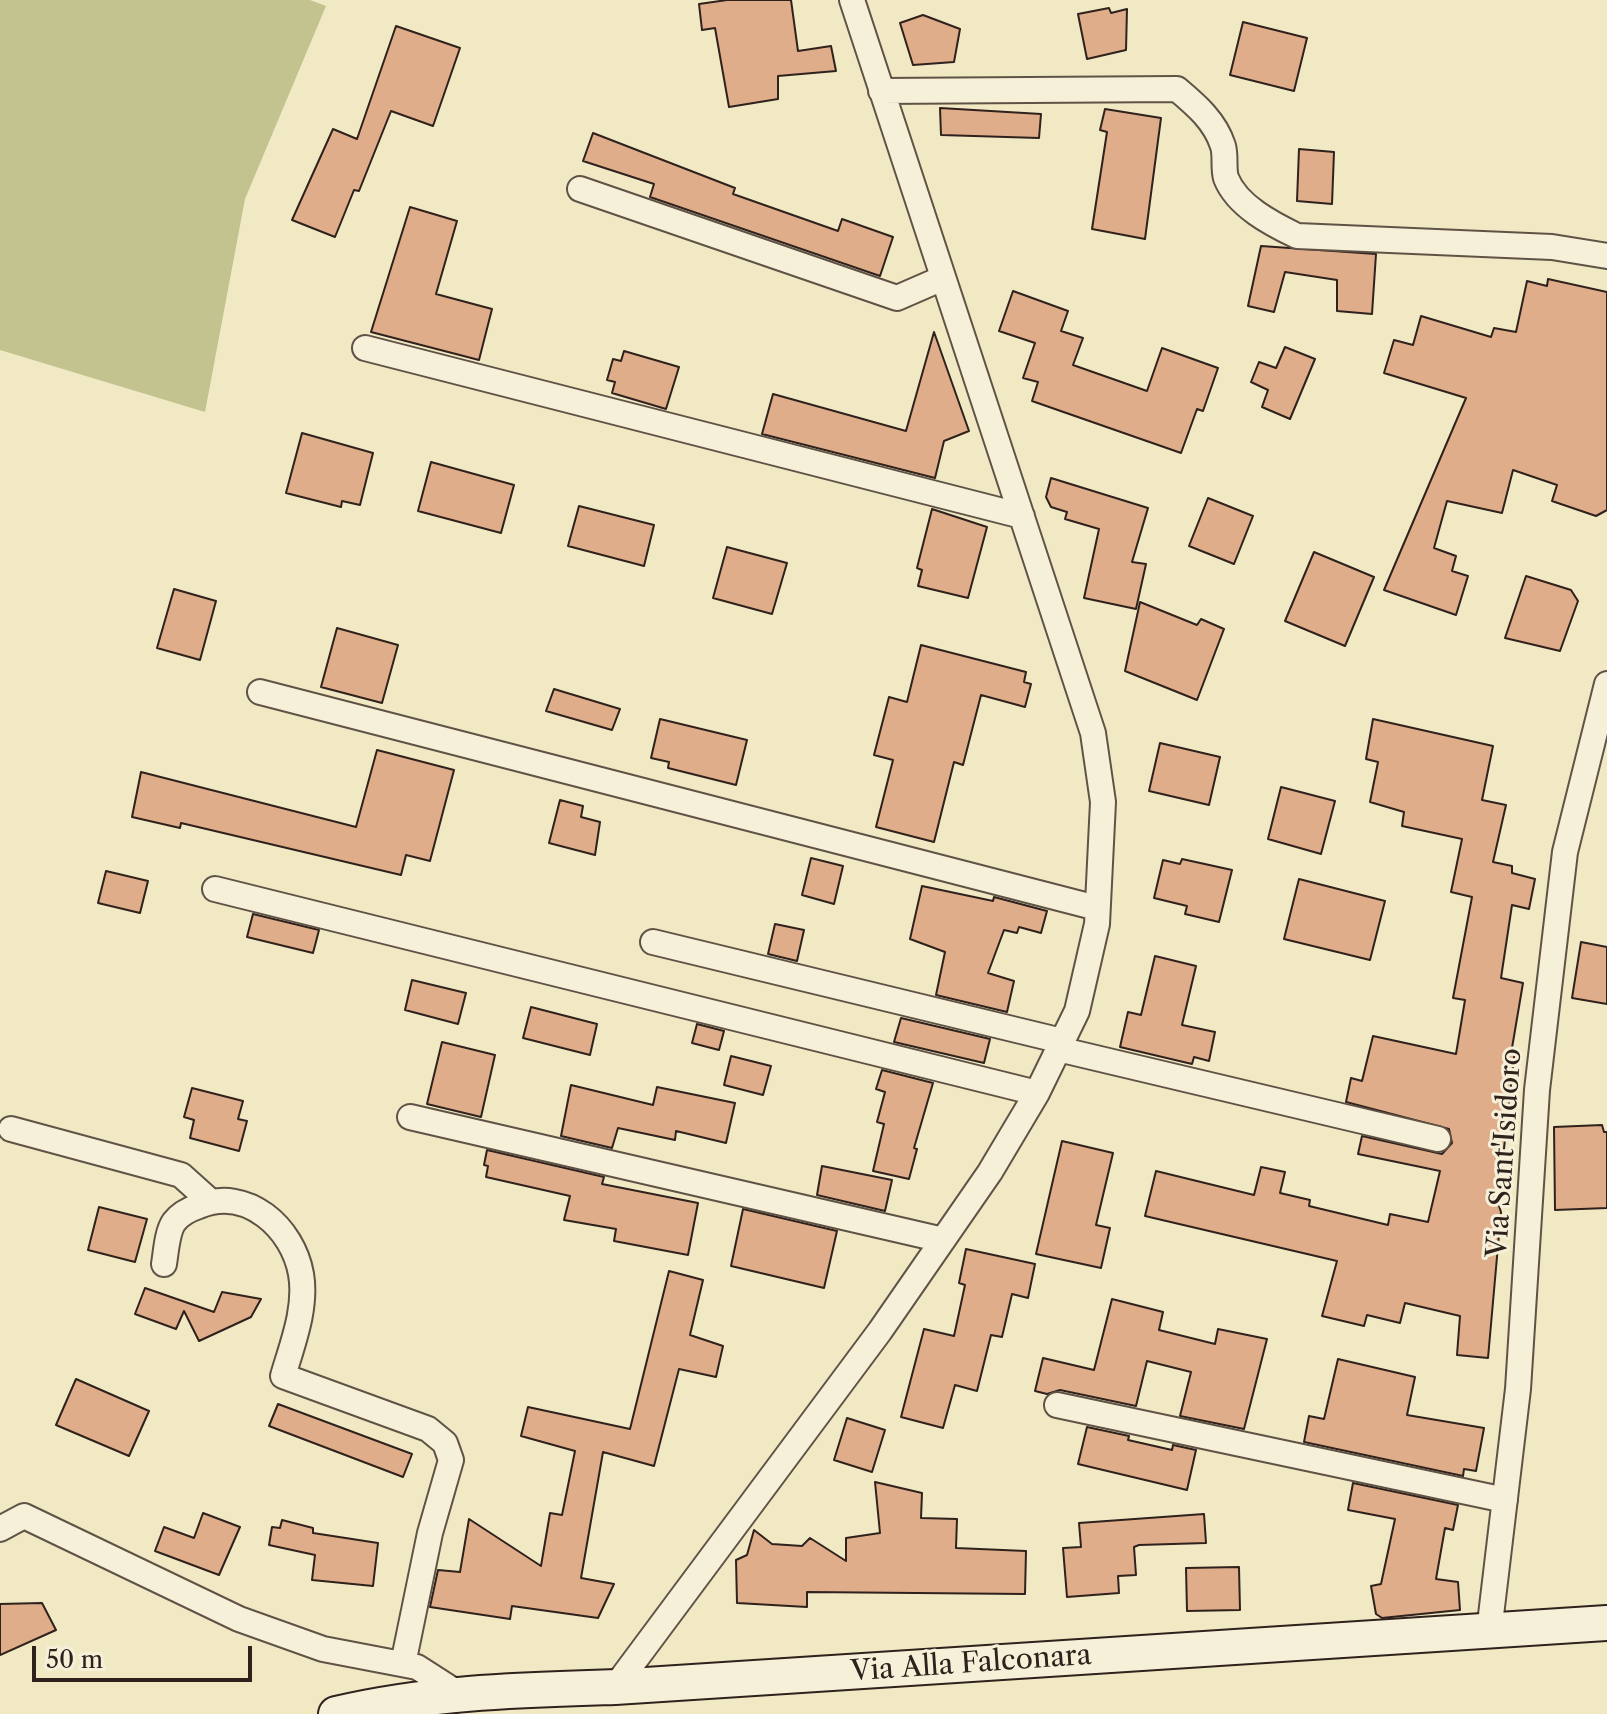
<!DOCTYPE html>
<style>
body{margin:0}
#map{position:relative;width:1607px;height:1714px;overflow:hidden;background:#f1e8c4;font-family:"Libre Caslon Text",serif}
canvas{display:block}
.scale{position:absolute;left:32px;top:1646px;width:220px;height:36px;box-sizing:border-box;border:4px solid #2f211c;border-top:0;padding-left:10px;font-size:24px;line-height:28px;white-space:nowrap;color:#2f211c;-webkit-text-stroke:6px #f6f0d9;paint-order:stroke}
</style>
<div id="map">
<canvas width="1607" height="1714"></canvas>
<div class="scale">50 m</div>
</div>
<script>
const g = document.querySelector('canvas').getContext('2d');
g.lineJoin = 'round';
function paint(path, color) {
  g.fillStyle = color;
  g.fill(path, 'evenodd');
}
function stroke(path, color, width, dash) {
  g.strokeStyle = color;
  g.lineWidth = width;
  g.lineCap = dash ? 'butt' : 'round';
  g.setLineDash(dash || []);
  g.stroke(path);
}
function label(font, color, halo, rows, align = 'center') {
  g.font = font + ' "Libre Caslon Text",serif';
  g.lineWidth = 6;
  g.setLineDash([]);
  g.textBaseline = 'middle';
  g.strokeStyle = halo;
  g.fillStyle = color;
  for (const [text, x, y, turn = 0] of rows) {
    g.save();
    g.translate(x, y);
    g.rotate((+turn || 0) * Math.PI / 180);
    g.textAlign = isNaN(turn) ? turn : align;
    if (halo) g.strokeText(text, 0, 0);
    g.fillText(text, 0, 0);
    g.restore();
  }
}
paint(new Path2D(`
 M0,0H310L326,6L245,199L205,412L0,350Z`), '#c2c38f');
const building = new Path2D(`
 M727,0H791L798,51L831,46L836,71L778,76V99L729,107L715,28L702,30L699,4Z
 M1109,8L1111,13L1127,9L1126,50L1087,59L1078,14Z
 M923,15L960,29L954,62L913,65L900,23Z
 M1243,22L1307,38L1294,91L1230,75Z
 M396,26L460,48L433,126L391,111L359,191L354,190L335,237L292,220L333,129L357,139Z
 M940,108L1041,114L1039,138L941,135Z
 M1105,109L1161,118L1145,239L1092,229L1107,132L1100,130Z
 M593,133L735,188L733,194L838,231L842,219L893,237L880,276L650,197L654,184L583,161Z
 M1299,149L1334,152L1332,204L1297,201Z
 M410,207L457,221L436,294L492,309L479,360L371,332Z
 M1261,246L1376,254L1372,314L1337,311V280L1285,272L1274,312L1248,306Z
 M1548,279L1607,292V510L1596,516L1552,501L1557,485L1513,470L1502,513L1447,501L1434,548L1456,556L1452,571L1468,576L1456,615L1384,590L1466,398L1384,373L1394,340L1413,345L1421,316L1491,337L1494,328L1516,332L1527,281L1547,286Z
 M1013,291L1068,311L1061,331L1083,338L1073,365L1147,391L1162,348L1218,368L1203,411L1197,409L1181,453L1032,401L1038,382L1023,378L1035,343L999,331Z
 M934,332L969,431L944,441L935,478L762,434L773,394L906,431Z
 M1285,347L1315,359L1290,419L1262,407L1268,390L1251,382L1259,362L1276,368Z
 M624,351L679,367L666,409L612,393L615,382L607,380L613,359L621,361Z
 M302,433L373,453L360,505L342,501L341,507L286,493Z
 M431,462L514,485L501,533L418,511Z
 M1051,478L1148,508L1132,562L1146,564L1136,609L1084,598L1099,529L1065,519L1067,512L1051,507L1046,497Z
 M1208,498L1253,516L1234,564L1189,546Z
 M579,506L654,525L644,566L568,546Z
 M932,509L987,527L968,598L918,586L922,570L917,568Z
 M727,547L787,563L772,614L713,598Z
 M1314,552L1374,577L1345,646L1285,621Z
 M1526,576L1571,590L1578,601L1560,651L1505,638Z
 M174,589L216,601L200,660L157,648Z
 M1140,602L1197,625L1201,619L1224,629L1197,700L1125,671Z
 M337,628L398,645L382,703L321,687Z
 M921,645L1026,672L1024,682L1031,684L1025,707L981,695L963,765L954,762L934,842L876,827L893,760L874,755L889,697L907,702Z
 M554,689L620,709L612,730L546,711Z
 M660,719L747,740L736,785L668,768L669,762L651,758Z
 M1373,719L1493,746L1482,800L1506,805L1493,862L1512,866V873L1535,879L1529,909L1512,905L1501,978L1523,983L1512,1048L1515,1049L1498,1203L1501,1212L1488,1358L1457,1355L1460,1316L1405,1303L1400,1323L1367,1315L1364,1326L1322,1316L1337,1261L1145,1216L1156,1171L1254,1195L1261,1167L1285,1172L1280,1193L1310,1200L1309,1206L1388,1225L1390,1214L1428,1222L1440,1171L1358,1154L1362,1136L1442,1154L1452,1143L1449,1129L1346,1102L1351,1078L1362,1081L1373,1036L1456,1054L1465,1000L1453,998L1472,897L1451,892L1462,839L1402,826L1404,812L1370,802L1378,762L1366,759Z
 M1160,743L1220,757L1209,805L1149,791Z
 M377,750L454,770L430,861L406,855L401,875L181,823L180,828L132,817L141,772L356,827Z
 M1281,787L1335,801L1321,854L1268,839Z
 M560,800L583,806L581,817L600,822L595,855L549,843Z
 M811,858L843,866L834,904L802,895Z
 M1182,859L1232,870L1219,922L1185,914L1187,906L1154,898L1163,860L1180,864Z
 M106,871L148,881L140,913L98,903Z
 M1299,879L1385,901L1370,960L1284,939Z
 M922,886L993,901L994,897L1047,911L1041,933L1019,927L1017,933L1004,930L988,973L1014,981L1007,1012L936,995L945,952L910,939Z
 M253,914L319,930L313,953L247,937Z
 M775,924L804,930L797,961L768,954Z
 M1581,942L1607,947V1004L1572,998Z
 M1155,956L1196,966L1182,1025L1215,1032L1209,1061L1194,1057L1192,1064L1120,1047L1128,1012L1141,1015Z
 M412,980L466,993L458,1024L405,1010Z
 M531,1007L597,1024L590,1055L523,1038Z
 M901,1018L990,1039L984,1063L894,1042Z
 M697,1024L724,1031L719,1050L692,1043Z
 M442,1042L495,1055L481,1117L427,1104Z
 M731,1056L771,1066L763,1095L724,1085Z
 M882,1070L933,1083L914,1148L917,1149L909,1179L873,1171L884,1124L877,1122L885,1092L876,1089Z
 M571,1085L653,1105L657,1087L735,1103L726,1143L676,1131L675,1140L618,1128L612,1148L561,1136Z
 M192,1088L243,1101L238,1119L247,1121L239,1151L190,1138L194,1120L184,1117Z
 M1602,1125L1604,1132H1607V1208L1555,1210L1554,1127Z
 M1062,1141L1113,1153L1096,1225L1110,1228L1101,1268L1036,1254Z
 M487,1150L604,1177L602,1184L698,1203L688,1255L614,1241L616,1229L564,1220L570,1196L486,1177L488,1166L484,1165Z
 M822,1166L892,1180L885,1211L817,1195Z
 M99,1207L147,1219L135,1262L88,1250Z
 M743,1209L837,1231L824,1288L731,1266Z
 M966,1249L1035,1264L1028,1298L1012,1294L1002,1337L991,1335L977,1391L955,1385L943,1428L901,1417L924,1329L954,1336L965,1285L959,1283Z
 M669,1271L703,1280L690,1335L723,1346L716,1377L679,1369L654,1466L603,1452L581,1578L614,1584L598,1618L512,1606L510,1619L430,1607L438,1570L460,1572L469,1519L541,1566L550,1513L562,1515L575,1451L521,1436L528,1407L630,1429Z
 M145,1288L214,1312L222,1292L261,1299L251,1317L199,1341L184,1311L176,1329L135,1314Z
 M1112,1299L1163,1312L1159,1330L1215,1344L1218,1329L1267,1339L1244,1429L1180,1416L1191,1372L1147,1361L1136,1406L1060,1390L1047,1394L1035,1391L1043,1358L1094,1370Z
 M1338,1359L1415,1377L1407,1415L1484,1428L1476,1471L1464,1469L1463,1476L1304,1442L1309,1416L1324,1419Z
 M76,1379L149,1411L129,1456L56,1425Z
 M278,1404L412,1454L403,1477L269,1426Z
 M847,1418L885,1430L872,1472L834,1460Z
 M1087,1427L1129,1436L1128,1440L1172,1450L1173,1445L1196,1450L1187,1490L1078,1464Z
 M875,1482L922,1493L921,1518L957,1519L956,1548L1026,1551L1025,1594L807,1592V1607L737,1603L736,1560L747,1555L754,1530L772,1544L802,1546L810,1538L846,1561V1538L880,1533Z
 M1353,1483L1458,1505L1453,1530L1445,1528L1436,1579L1458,1582L1460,1610L1382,1618L1376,1614L1371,1586L1381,1584L1395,1519L1348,1510Z
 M203,1513L240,1527L219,1575L155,1551L164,1527L194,1538Z
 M1204,1514L1206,1543L1139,1545L1134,1547L1136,1575L1118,1576L1119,1593L1067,1597L1063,1548L1081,1547L1079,1523Z
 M282,1520L313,1528V1533L378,1543L373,1586L312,1580L315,1555L269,1545L272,1527L280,1528Z
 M1239,1567L1240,1610L1187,1611L1186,1568Z
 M42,1603L56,1630L0,1655V1604Z`);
paint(building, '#dfad8a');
stroke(building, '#2f211c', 2);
const street = new Path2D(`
 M881,91L1177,89C1196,105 1215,121 1223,146C1226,156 1223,168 1226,178C1237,206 1272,224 1297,236L1552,247L1607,256
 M580,189L897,298L943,278
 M365,348L1022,516
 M260,692L1097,908
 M215,889L1037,1093
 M653,942L1062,1041
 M1058,1049L1438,1139
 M410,1117L943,1240
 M11,1129L181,1175L210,1201
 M164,1264C166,1252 167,1232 174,1222C180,1214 190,1209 199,1206C247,1186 293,1228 301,1274C307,1308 292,1345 283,1376L428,1429L445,1443L451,1460L430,1533L403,1664
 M1057,1405L1505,1500
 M0,1529L24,1516L239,1619L323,1649L417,1667L456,1692
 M1489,1632L1518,1389L1537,1090L1565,852L1607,684
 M615,1687L880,1331L990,1172L1037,1093L1077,1011L1097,924L1103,802L1093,733L852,0`);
const secondary = new Path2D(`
 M336,1714C429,1692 520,1690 615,1687L1607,1623`);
stroke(street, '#605346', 28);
stroke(secondary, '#2f211c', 38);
stroke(street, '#f6f0d9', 24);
stroke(secondary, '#f6f0d9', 34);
label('28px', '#2f211c', '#f6f0d9', [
 ["Via Sant'Isidoro",1505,1153,-86],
 ["Via Alla Falconara",971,1664,-4]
]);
</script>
